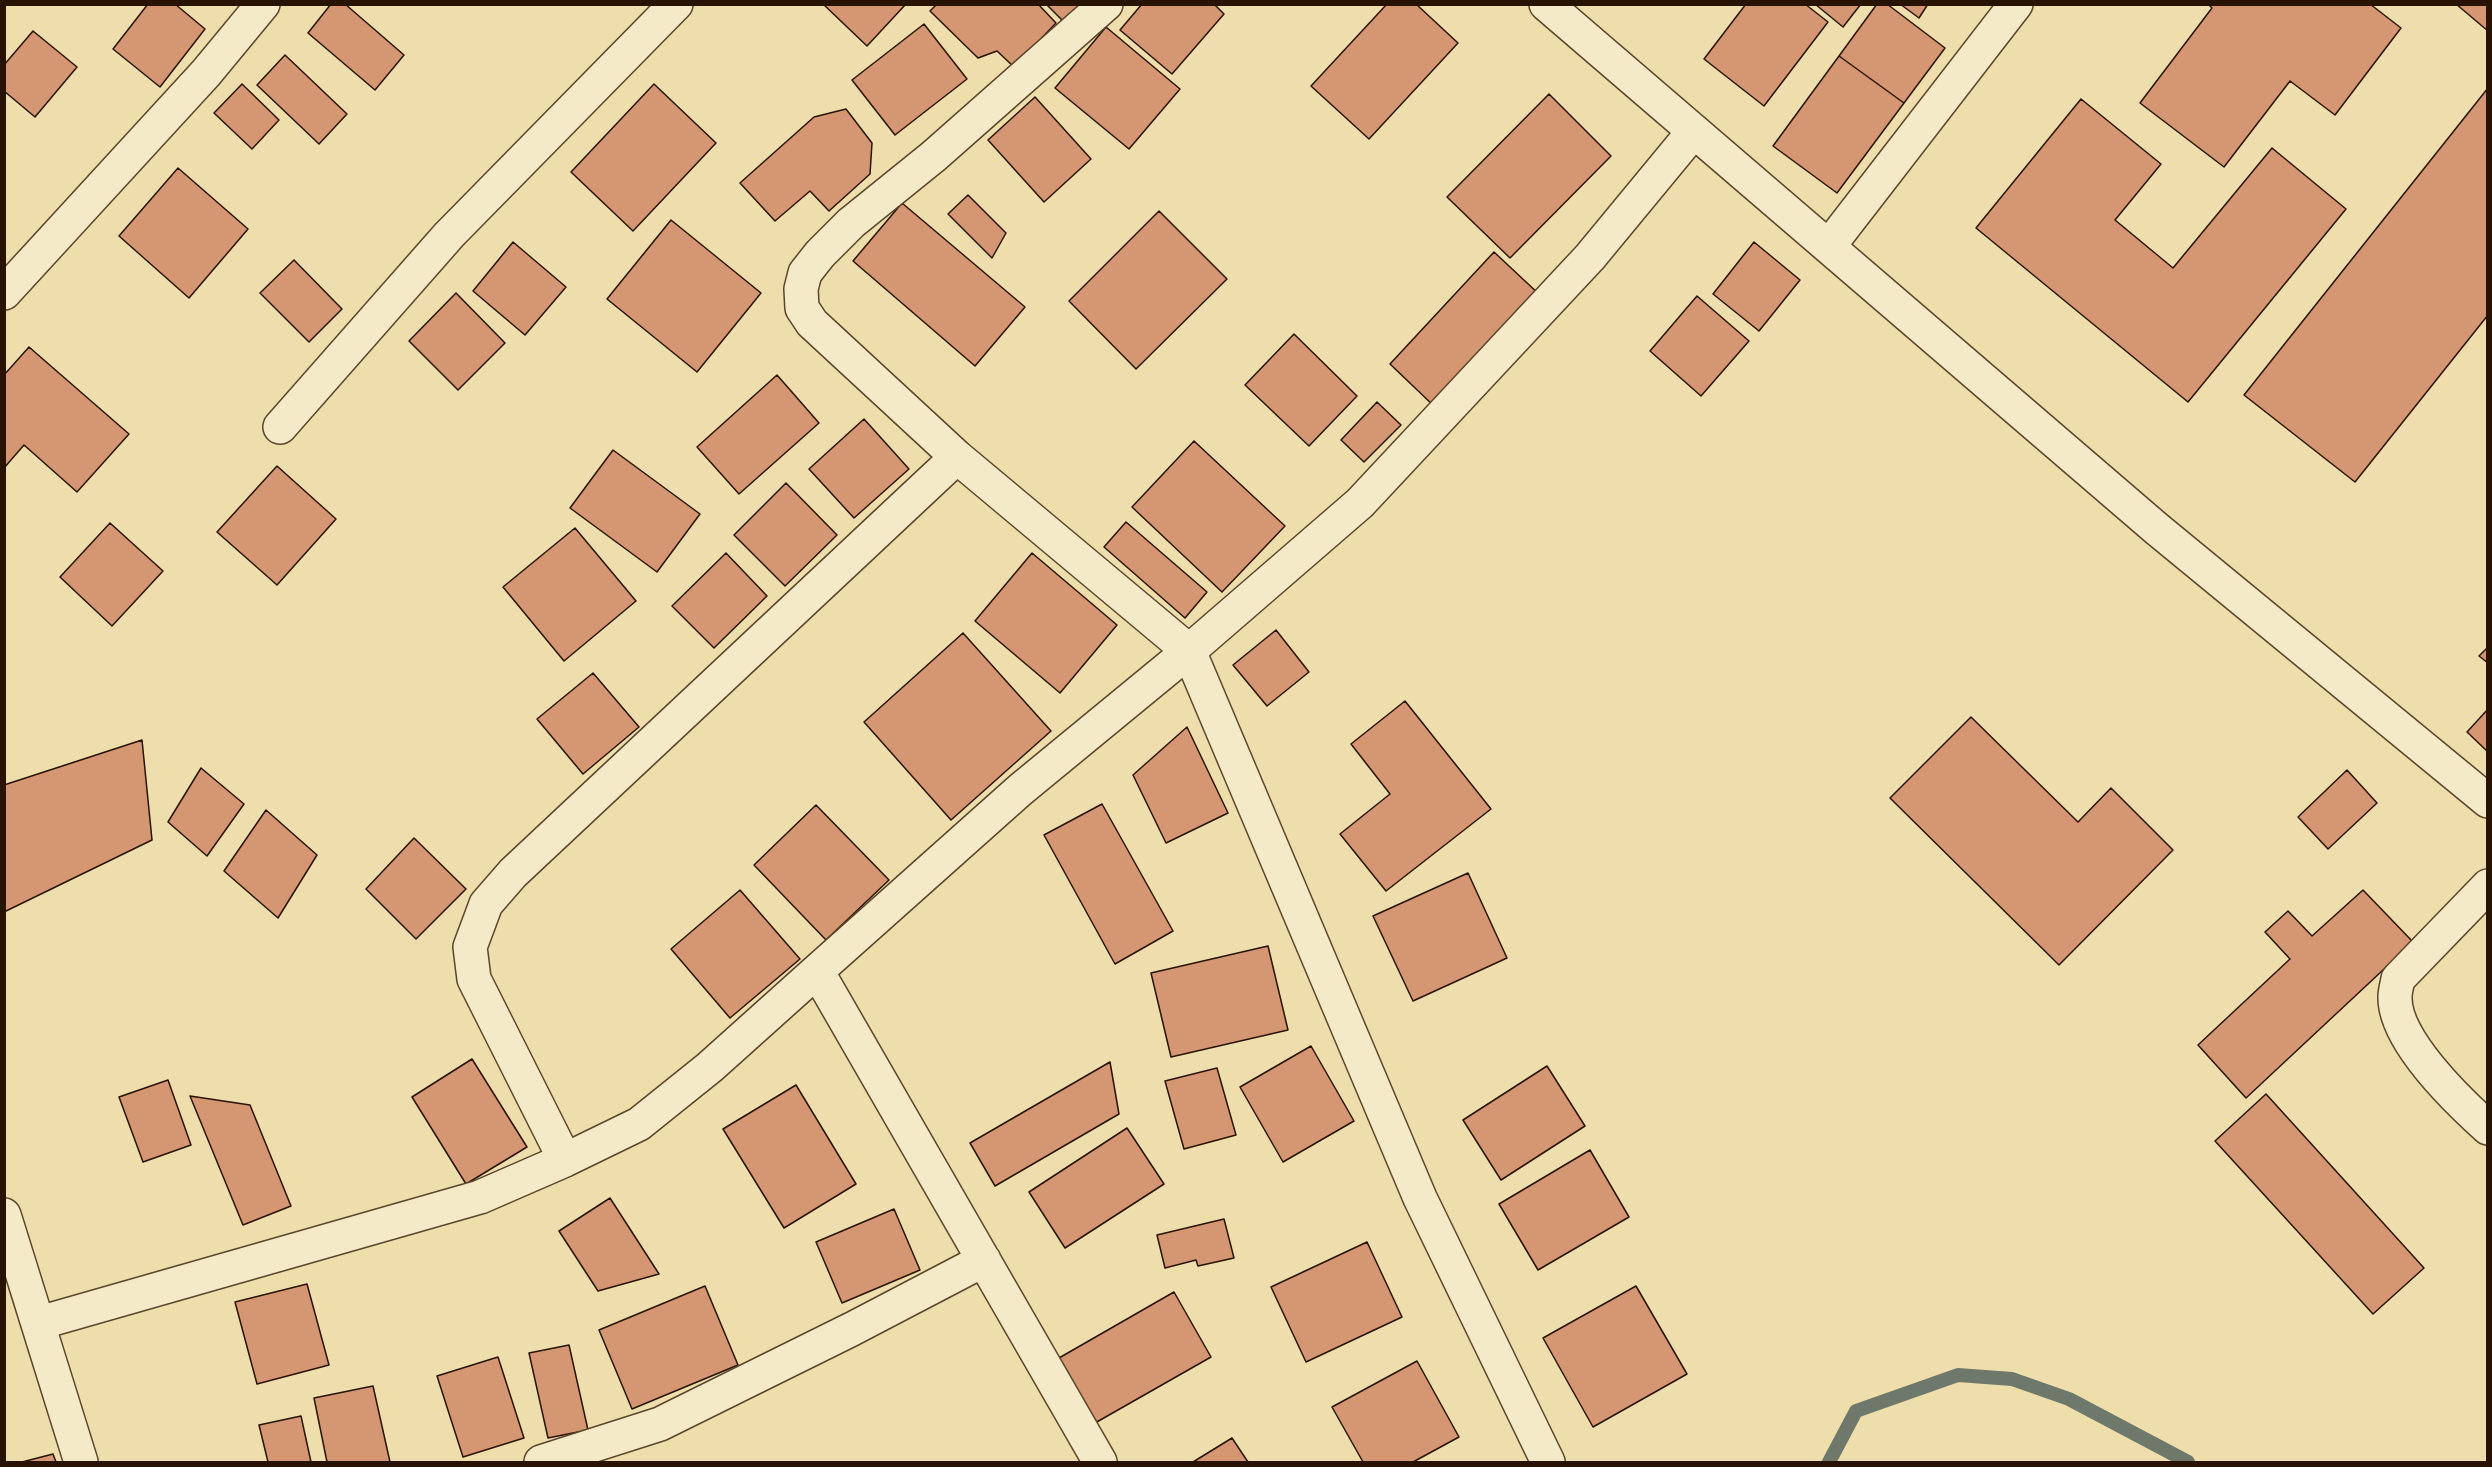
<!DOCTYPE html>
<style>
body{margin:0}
#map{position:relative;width:2492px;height:1467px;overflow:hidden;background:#eedeab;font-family:Cardo,serif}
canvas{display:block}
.frame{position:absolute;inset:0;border:6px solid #281300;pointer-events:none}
</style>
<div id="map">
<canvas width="2492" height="1467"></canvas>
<div class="frame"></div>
</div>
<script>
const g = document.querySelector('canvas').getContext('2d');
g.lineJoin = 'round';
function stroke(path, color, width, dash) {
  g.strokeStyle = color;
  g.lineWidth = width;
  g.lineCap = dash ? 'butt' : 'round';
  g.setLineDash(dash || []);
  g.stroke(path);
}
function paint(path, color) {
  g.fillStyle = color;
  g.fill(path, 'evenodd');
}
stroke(new Path2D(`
 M1829,1462L1856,1411L1958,1375L2012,1379L2069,1399L2188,1462`), '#6e786b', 14);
const building = new Path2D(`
 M148,4H175L205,29L160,87L113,49Z
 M331,4H345L404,55L375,90L308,33Z
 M823,4H906L867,46Z
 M937,4H1038L1056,23L1014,67L997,51L978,58L930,11Z
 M1046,4H1082L1064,22Z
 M1142,4H1214L1224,14L1172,74L1120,30Z
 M1387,4H1416L1458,43L1369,139L1311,86Z
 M1746,4H1805L1828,22L1764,106L1704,59Z
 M1815,4H1861L1843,27Z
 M1877,4H1887L1945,48L1904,103L1839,56Z
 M1900,4H1928L1919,18Z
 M2208,4H2370L2401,28L2335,115L2290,81L2224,167L2140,103L2212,8Z
 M2456,4H2488V31Z
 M924,24L967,79L895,135L852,80Z
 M1106,27L1180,89L1129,149L1055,88Z
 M33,31L77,67L35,117L4,91V65Z
 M285,55L347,114L319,144L257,85Z
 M1839,56L1904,103L1837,193L1773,146Z
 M242,84L279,120L252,149L214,113Z
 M654,84L716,143L633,231L571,172Z
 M2488,88V315L2355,482L2244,395Z
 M1549,94L1611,156L1510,258L1447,197Z
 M1035,97L1091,159L1044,202L988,140Z
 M2081,99L2161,164L2115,220L2173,268L2272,148L2346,209L2188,402L1976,228Z
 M846,109L872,143L870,174L829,211L810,191L775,221L740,183L814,117Z
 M178,168L248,229L189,298L119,236Z
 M968,195L1006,233L992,258L948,214Z
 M902,203L1025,307L975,366L853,261Z
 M1159,211L1227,279L1136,369L1069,301Z
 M671,220L761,293L697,372L607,299Z
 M513,242L566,287L525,335L473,291Z
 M1754,242L1800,280L1759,331L1713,294Z
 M1494,252L1541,296L1436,408L1390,364Z
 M294,260L342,309L309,342L260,293Z
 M456,293L505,343L458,390L409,341Z
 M1697,296L1749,341L1701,396L1650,351Z
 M1294,334L1357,396L1309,446L1245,385Z
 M29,347L129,434L77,492L24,445L4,468V375Z
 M777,375L819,423L739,494L697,447Z
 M1377,402L1401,425L1364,462L1341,440Z
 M864,419L909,469L854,518L809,469Z
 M1194,441L1285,526L1222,592L1132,507Z
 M613,450L700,514L657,572L570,508Z
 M277,466L336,519L277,585L217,532Z
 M786,483L837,535L785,586L734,535Z
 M1126,522L1207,592L1185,618L1104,547Z
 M110,523L163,571L112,626L60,577Z
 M575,528L636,601L564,661L503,587Z
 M726,553L767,596L714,648L672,606Z
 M1032,553L1117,625L1060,693L975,621Z
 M1276,630L1309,672L1267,706L1233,665Z
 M963,633L1051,731L951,820L864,722Z
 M2488,647V663L2479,656Z
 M593,673L639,727L583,774L537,719Z
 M1405,701L1491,809L1386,891L1340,834L1390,794L1351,744Z
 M2488,709V752L2467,732Z
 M1971,717L2078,822L2111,788L2173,850L2059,965L1890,798Z
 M1187,727L1228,813L1166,843L1133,775Z
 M142,740L152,840L4,912V785Z
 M201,768L244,804L207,856L168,822Z
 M2347,770L2377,803L2328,849L2298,817Z
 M1102,804L1173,931L1115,964L1044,835Z
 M816,805L889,880L826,940L754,865Z
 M266,810L317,855L278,918L224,871Z
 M414,838L466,889L416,939L366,889Z
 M1468,873L1507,958L1413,1001L1373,916Z
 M740,890L800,959L730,1018L671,949Z
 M2363,890L2413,942L2246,1098L2198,1045L2290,959L2265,932L2288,911L2312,936Z
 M1268,946L1288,1030L1171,1057L1151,973Z
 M1311,1046L1354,1121L1283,1162L1240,1087Z
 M472,1059L527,1147L466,1184L412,1097Z
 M1110,1062L1119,1114L995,1186L970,1143Z
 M1547,1066L1585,1126L1501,1180L1463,1120Z
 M1217,1068L1236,1135L1184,1149L1165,1081Z
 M168,1080L191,1145L143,1162L119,1097Z
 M796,1085L856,1184L784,1228L723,1129Z
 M2266,1094L2424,1268L2373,1314L2215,1141Z
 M190,1096L250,1105L291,1206L243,1225Z
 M1127,1128L1164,1184L1065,1248L1029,1192Z
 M1590,1150L1629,1217L1538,1270L1499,1204Z
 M610,1198L659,1274L598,1291L559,1231Z
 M894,1209L920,1270L842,1303L816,1242Z
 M1224,1219L1234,1258L1198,1266L1196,1260L1165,1268L1157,1235Z
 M1367,1242L1402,1317L1306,1362L1271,1287Z
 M307,1284L329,1365L257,1384L235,1302Z
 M705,1286L738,1365L632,1409L599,1330Z
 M1636,1286L1687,1374L1593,1427L1543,1338Z
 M1174,1292L1211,1357L1088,1427L1052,1362Z
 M569,1345L588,1430L548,1438L529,1353Z
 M498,1357L524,1438L463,1457L437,1376Z
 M1417,1361L1459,1437L1413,1462H1363L1332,1407Z
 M373,1386L390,1462H327L314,1398Z
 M301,1416L311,1462H268L259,1425Z
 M1232,1438L1248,1462H1193Z
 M53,1454L56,1462H22Z`);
paint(building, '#d59771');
stroke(building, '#281300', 1.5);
const minor = new Path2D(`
 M1106,4L934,156L851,223L820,254L805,273L801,289L802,308L812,323L957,457L1189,651L1420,1198L1548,1462
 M1546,4L2157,529L2488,801
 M1829,246L2016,4
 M4,293L206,73L263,4
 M280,427L449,235L676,4
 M2488,886L2398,979C2397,985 2395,991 2395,997C2394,1040 2458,1101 2488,1128
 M565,1160L474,979L470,947L486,904L513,873L957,457
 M4,1215L81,1462
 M39,1323L480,1197L565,1160L639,1124L710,1067L817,971
 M541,1462L660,1424L852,1329L984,1260
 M1100,1462L817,971L1020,790L1189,651L1360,503L1590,257L1694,131`);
stroke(minor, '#5a462b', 36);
stroke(minor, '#f4eac8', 33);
</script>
